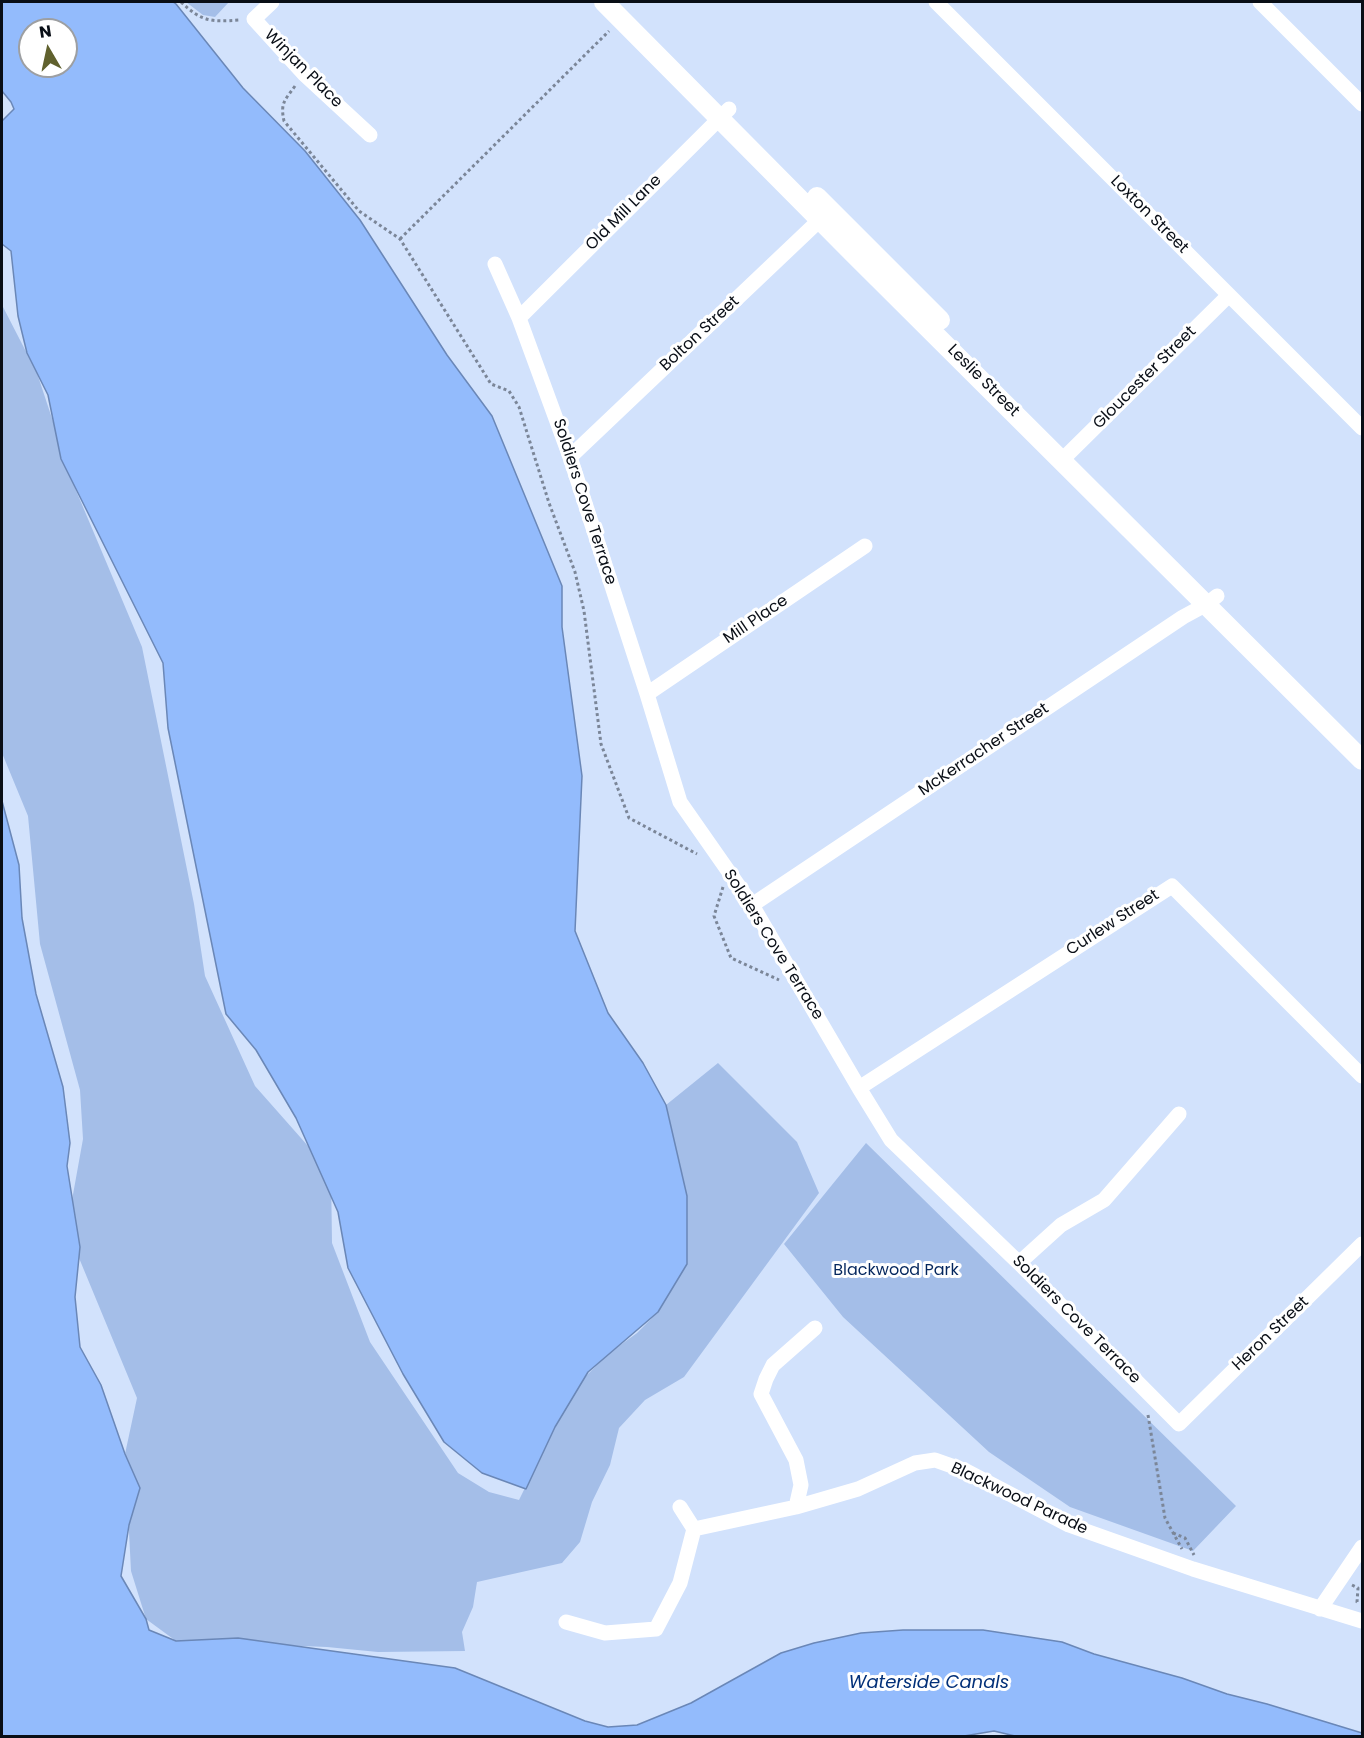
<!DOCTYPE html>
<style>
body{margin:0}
#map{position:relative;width:1364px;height:1738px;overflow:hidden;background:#d2e2fc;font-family:Poppins,sans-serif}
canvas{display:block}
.frame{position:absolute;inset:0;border:3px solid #090e16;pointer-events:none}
.north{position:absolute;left:18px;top:18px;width:60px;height:60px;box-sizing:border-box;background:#fff;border:2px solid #9d9fa2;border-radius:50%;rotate:351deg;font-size:16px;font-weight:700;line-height:24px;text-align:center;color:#090e16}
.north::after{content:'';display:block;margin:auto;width:21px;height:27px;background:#60612e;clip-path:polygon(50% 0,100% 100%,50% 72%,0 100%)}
</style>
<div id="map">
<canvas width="1364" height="1738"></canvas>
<div class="frame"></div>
<div class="north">N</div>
</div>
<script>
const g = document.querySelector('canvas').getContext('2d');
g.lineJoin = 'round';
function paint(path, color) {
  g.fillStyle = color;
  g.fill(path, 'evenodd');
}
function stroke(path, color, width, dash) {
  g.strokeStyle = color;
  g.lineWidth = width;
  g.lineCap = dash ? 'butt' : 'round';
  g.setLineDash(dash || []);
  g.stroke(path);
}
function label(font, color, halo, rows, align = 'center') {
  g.font = font + ' Poppins,sans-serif';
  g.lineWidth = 6;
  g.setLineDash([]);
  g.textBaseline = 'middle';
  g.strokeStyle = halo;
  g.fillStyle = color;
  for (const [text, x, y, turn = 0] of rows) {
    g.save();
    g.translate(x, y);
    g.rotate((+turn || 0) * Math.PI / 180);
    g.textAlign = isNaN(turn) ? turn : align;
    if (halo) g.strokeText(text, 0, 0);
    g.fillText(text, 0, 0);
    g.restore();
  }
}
paint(new Path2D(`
 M186,2H229L215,17L203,15Z
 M2,305L37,373L75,488L142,647L194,904L205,976L255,1086L331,1172L332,1243L370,1342L458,1473L489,1492L519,1500L574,1388L608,1354L637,1333L658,1312L678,1279L683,1178L666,1105L718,1063L797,1142L819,1193L684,1377L645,1400L619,1428L610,1465L592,1502L580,1542L562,1563L477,1582L473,1607L462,1632L465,1651L378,1652L327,1647L176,1641L146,1619L131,1571L125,1454L137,1398L79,1258L72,1200L83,1139L80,1090L40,944L28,816L2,753Z
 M866,1143L1236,1506L1193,1551L1070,1507L989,1452L843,1317L784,1244Z`), '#a4bee8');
const water = new Path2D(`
 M2,2H173L176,4L243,88L305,151L360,220L447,355L492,416L562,586V627L582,776L575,931L608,1013L643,1063L666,1105L687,1196V1264L658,1312L588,1372L555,1427L526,1489L482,1473L444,1442L403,1374L348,1268L338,1212L296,1118L256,1050L226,1014L168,728L163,663L61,459L48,395L27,353L18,316L11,251L2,244V121L14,109L11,102L2,91ZM30,30H66V66H30Z
 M2,801L19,865L22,918L36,994L63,1087L70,1143L67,1166L80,1247L75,1297L80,1347L101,1385L125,1454L140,1488L129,1525L121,1576L146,1619L149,1630L176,1641L238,1638L455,1668L585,1721L608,1727L637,1725L691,1703L781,1653L814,1643L861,1633L903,1630H983L1062,1642L1094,1654L1182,1678L1227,1694L1267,1704L1362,1733V1736H1015L994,1731L964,1736H2Z`);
paint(water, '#93bbfc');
stroke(water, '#6a87b7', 1.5);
stroke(new Path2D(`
 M181,2C202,22 211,22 240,20
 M295,86C285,100 280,103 284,121L359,211L400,239L491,384L509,391L519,407L549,503L575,572L584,611L601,744L629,818L697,854
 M400,239L609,31
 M723,887L714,916L731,958L779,980
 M1148,1415L1165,1518L1182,1549
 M1173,1533L1185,1538L1194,1555
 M1352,1585L1358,1588L1357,1602L1359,1604`), '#7b8698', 3, [3, 3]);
stroke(new Path2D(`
 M272,2L254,19L304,74L370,135
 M936,2L1362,428
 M1260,2L1362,104
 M495,264L519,318L570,457L647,694L680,802L752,905L859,1088L891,1140L1019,1263L1179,1424L1362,1244
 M519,318L729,109
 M570,457L827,213
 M1062,460L1229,295
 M647,694L865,546
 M752,905L1183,617L1207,604L1217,596
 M859,1088L1172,886L1362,1076
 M1019,1263L1061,1225L1104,1200L1179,1114
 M680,1507L694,1529
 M796,1507L801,1485L796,1460L761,1394L766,1379L773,1365L815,1328
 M1320,1609L1362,1547
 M566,1622L605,1633L656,1629L680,1583L694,1529L796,1507L858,1489L915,1463L935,1460L966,1471L1069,1525L1193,1569L1362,1621`), '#fff', 15);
stroke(new Path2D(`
 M604,2L853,253L1362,760
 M817,197L940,320`), '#fff', 20);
label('16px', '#090e16', '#fff', [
 ["Winjan Place",303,69,45],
 ["Old Mill Lane",624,213,-45],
 ["Loxton Street",1149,215,45],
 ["Bolton Street",700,334,-43],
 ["Gloucester Street",1145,378,-45],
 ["Leslie Street",983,381,45],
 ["Soldiers Cove Terrace",584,502,72],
 ["Mill Place",756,620,-34],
 ["McKerracher Street",984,750,-34],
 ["Curlew Street",1113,923,-33],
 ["Soldiers Cove Terrace",773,945,58],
 ["Soldiers Cove Terrace",1076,1320,45],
 ["Heron Street",1271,1334,-44],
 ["Blackwood Parade",1019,1499,25]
]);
label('16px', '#04265d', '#fff', [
 ["Blackwood Park",896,1271]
]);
label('italic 18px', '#023079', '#fff', [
 ["Waterside Canals",929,1683]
]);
</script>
